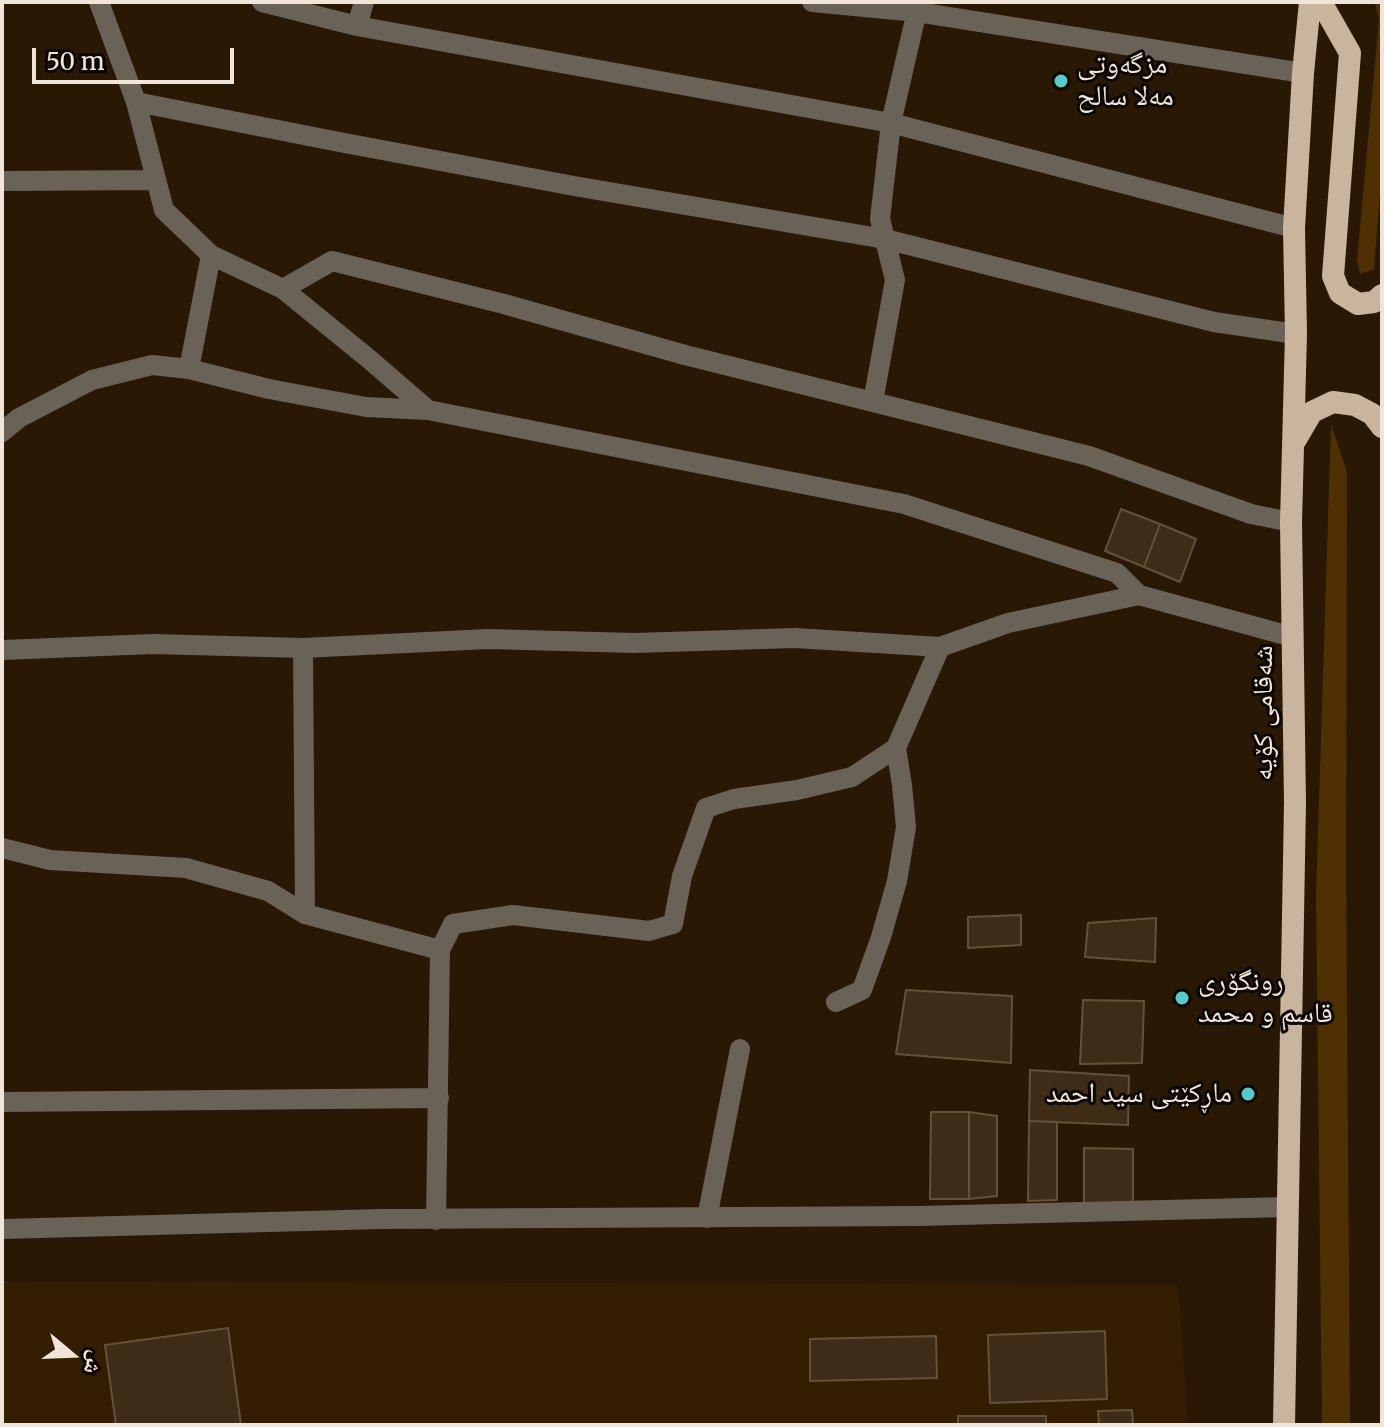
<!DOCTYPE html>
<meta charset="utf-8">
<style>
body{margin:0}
#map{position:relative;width:1384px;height:1427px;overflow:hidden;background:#291803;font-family:Merriweather,"Noto Naskh Arabic",serif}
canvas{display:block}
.frame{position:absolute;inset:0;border:4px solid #f0e5d8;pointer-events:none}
.north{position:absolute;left:32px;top:1315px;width:80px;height:80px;-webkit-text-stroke:6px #0c0601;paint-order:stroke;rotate:109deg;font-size:22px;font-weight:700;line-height:32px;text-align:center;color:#f0e5d8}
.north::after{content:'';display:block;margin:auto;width:28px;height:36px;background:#f0e5d8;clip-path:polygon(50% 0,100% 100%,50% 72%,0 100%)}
.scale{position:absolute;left:32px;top:48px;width:202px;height:36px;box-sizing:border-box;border:4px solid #f0e5d8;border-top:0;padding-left:10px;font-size:24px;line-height:28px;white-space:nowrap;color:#f0e5d8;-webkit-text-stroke:6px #0c0601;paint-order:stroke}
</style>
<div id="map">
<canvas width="1384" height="1427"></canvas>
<div class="frame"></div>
<div class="north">ش</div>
<div class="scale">50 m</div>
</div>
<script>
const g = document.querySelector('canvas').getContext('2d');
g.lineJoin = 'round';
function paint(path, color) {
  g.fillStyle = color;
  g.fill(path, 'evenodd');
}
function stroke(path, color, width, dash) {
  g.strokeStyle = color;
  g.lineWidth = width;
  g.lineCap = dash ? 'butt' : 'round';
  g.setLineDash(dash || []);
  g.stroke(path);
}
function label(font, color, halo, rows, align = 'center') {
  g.font = font + ' Merriweather,"Noto Naskh Arabic",serif';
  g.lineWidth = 6;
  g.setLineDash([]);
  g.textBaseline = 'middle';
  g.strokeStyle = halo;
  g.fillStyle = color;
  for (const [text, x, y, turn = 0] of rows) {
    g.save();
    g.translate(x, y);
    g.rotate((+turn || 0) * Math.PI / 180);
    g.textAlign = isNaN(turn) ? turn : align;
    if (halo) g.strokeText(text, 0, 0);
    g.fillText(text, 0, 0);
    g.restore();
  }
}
paint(new Path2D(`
 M2,1281L1178,1285L1188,1425H2Z`), '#331e02');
paint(new Path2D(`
 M1375,2H1382V168L1374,269L1360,274L1357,260L1379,20Z
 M1331,424L1347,472L1346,866L1350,1425H1322L1316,895Z`), '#4f3002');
const building = new Path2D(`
 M1121,509L1160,524L1144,567L1105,551Z
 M1160,524L1196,539L1180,582L1144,567Z
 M1021,915V945L968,948V917Z
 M1156,918L1155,962L1085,957L1088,923Z
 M906,990L1012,996L1011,1063L896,1054Z
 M1083,1000L1144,1001L1142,1063L1080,1064Z
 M1030,1070L1129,1076L1128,1125L1029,1121Z
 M931,1112H969V1199H930Z
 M969,1112L997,1116V1196L969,1199Z
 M1029,1121L1057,1122V1200L1028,1201Z
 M1084,1148L1133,1149V1202L1084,1204Z
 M228,1328L241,1425H116L105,1345Z
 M1105,1331L1107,1399L990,1403L988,1335Z
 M936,1336L937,1378L810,1381V1339Z
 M1132,1410L1133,1425H1099L1098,1411Z
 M958,1416H1046V1425H958Z`);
paint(building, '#3e2c17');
stroke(building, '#64513a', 2);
stroke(new Path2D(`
 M99,2L136,102L164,210L211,255L283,289L369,359L428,410L904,504L1117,573L1139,595L1293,637
 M262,2L357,26L891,123L1294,228
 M812,2L917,12L1303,73
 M357,26L364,2
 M136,102L334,141L574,186L885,239L1214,322L1296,334
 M2,181L156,180
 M283,289L332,261L504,304L685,355L1089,456L1251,514L1291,522
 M189,369L211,255
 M873,402L895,280L880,219L891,123L919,2
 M2,432L19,418L92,380L152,365L189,369L269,389L366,407L428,410
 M303,648L305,914
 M2,650L153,644L303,648L488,639L634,643L795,638L940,647L1008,623L1139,595
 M2,848L50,860L186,868L268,891L305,914L440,950L453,924L513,915L649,931L673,924L682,876L706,808L734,799L797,790L852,777L896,748
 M836,1002L862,990L881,937L897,881L906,827L902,785L896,748L940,647
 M2,1102L439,1098
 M707,1218L740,1049
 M436,1220L440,950
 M2,1229L382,1219L918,1216L1287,1207`), '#6a6157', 20);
stroke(new Path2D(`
 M1321,2L1350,53L1333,276L1340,293L1358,304L1374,302L1382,295
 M1295,441L1312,412L1333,402L1355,405L1372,414L1382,427
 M1284,1425L1295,803L1291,522L1296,334L1294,228L1303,73L1310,2`), '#c9b59e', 22);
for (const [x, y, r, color] of [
 [1061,81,8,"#52cdcc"],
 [1182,998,8,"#52cdcc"],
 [1248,1094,8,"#52cdcc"]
]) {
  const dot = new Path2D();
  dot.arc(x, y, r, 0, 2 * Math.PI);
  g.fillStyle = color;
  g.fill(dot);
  stroke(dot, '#0c0601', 3);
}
label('28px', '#f0e5d8', '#0c0601', [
 ["مزگەوتی",1077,65],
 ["مەلا سالح",1077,97],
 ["رونگۆری",1198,982],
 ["قاسم و محمد",1198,1014],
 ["ماڕکێتی سید احمد",1232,1094,"right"]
], 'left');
label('28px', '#f0e5d8', '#0c0601', [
 ["شەقامی کۆیە",1264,713,-90]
]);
</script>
